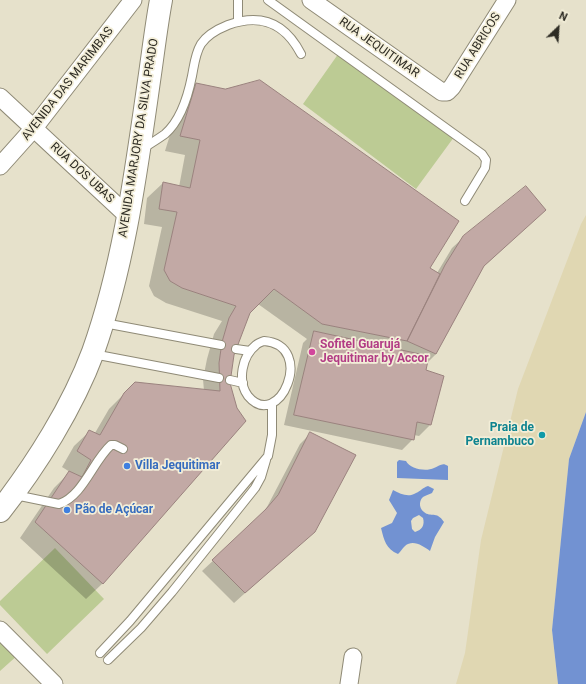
<!DOCTYPE html>
<meta charset="utf-8">
<style>
body{margin:0}
#map{position:relative;width:586px;height:684px;overflow:hidden;background:#e6e1cb;font-family:Roboto,sans-serif}
canvas{display:block}
.north{position:absolute;left:538px;top:8px;width:40px;height:40px;-webkit-text-stroke:3px #f3eed8;paint-order:stroke;rotate:25deg;font-size:11px;font-weight:700;line-height:16px;text-align:center;color:#2e2c24}
.north::after{content:'';display:block;margin:auto;width:14px;height:18px;background:#2e2c24;clip-path:polygon(50% 0,100% 100%,50% 72%,0 100%)}
</style>
<div id="map">
<canvas width="586" height="684"></canvas>
<div class="north">N</div>
</div>
<script>
const g = document.querySelector('canvas').getContext('2d');
g.lineJoin = 'round';
function paint(path, color) {
  g.fillStyle = color;
  g.fill(path, 'evenodd');
}
function stroke(path, color, width, dash) {
  g.strokeStyle = color;
  g.lineWidth = width;
  g.lineCap = dash ? 'butt' : 'round';
  g.setLineDash(dash || []);
  g.stroke(path);
}
function label(font, color, halo, rows, align = 'center') {
  g.font = font + ' Roboto,sans-serif';
  g.lineWidth = 3.5;
  g.setLineDash([]);
  g.textBaseline = 'middle';
  g.strokeStyle = halo;
  g.fillStyle = color;
  for (const [text, x, y, turn = 0] of rows) {
    g.save();
    g.translate(x, y);
    g.rotate((+turn || 0) * Math.PI / 180);
    g.textAlign = isNaN(turn) ? turn : align;
    if (halo) g.strokeText(text, 0, 0);
    g.fillText(text, 0, 0);
    g.restore();
  }
}
paint(new Path2D(`
 M341,50L457,133L416,189L303,104Z
 M55,548L104,599L47,654L0,605V601Z
 M0,634L19,654L0,671Z`), '#bccb94');
paint(new Path2D(`
 M586,215V412L569,459L552,630L558,684H456L465,653L481,540L518,389L581,224Z`), '#e0d7b2');
paint(new Path2D(`
 M586,412V684H558L552,630L569,459Z
 M399,460L406,461C410,469 426,472 434,468C440,466 442,462 448,466V480L397,478V462Z
 M428,486L434,489L432,493C430,494 427,495 425,496C419,498 418,508 424,512C431,518 436,510 444,522L435,537L430,551C423,546 413,539 405,546C402,549 401,551 398,554C386,549 384,540 381,528L392,523L397,513L389,500L393,490C401,494 408,498 416,493C421,491 422,488 428,486ZM419,515L423,518C425,525 422,530 415,532L412,529L411,521L413,518Z`), '#7292d2');
paint(new Path2D(`
 M197,84L428,268L437,273L452,248L464,237L545,210L482,268L436,354L427,363L425,371L443,377L430,425L419,436L414,435L413,439L402,450L284,425L303,343L307,339L258,304L249,313L233,354L229,383L237,408L245,421L102,584L86,599L20,538L54,488L70,472L62,467L74,446L90,431L95,433L109,409L125,393L204,391L203,379L207,359L214,334L222,321L166,303L154,296L149,286L162,227L144,224L147,198L163,183L179,187L185,155L165,151L181,100Z
 M311,433L314,531L234,603L202,571L258,519L267,507L300,444Z`), '#0003');
const building = new Path2D(`
 M260,80L459,221L430,268L440,274L407,341L322,324L274,289L250,313L234,355L230,383L237,408L246,421L103,584L35,522L69,471L82,477L91,460L77,451L89,430L100,435L124,393L135,382L220,391L219,363L222,342L229,318L236,306L182,288L170,281L164,270L177,212L159,209L163,182L190,188L200,140L180,136L196,83L225,89Z
 M526,186L546,210L484,266L436,354L407,341L445,265L463,236Z
 M314,331L429,356L426,370L444,376L431,425L417,422L414,440L294,415Z
 M310,432L356,455L315,532L245,593L212,560L266,509L278,495Z`);
paint(building, '#c2a9a5');
stroke(building, '#9a827e', 1);
const service = new Path2D(`
 M268,0L482,154L486,160L485,168L465,201
 M238,22V0
 M142,149C150,144 158,139 165,134C181,120 188,96 192,76C194,66 195,54 201,44C207,35 218,29 228,25C261,13 285,23 301,54
 M104,323L221,345
 M264,341C317,345 279,433 248,396C237,381 242,356 256,345C258,343 261,342 264,341Z
 M236,349L250,351
 M93,354L219,378
 M230,380L243,383
 M15,495L59,504C83,496 93,461 111,445H115L123,449
 M100,653L130,621L268,456L272,435V404
 M108,660L141,628L172,592L255,488L261,477L266,460`);
const minor = new Path2D(`
 M311,0L442,92H447L452,87L507,0
 M0,97L129,217
 M0,166L34,128L133,0
 M0,630L54,684
 M349,684L353,657`);
const secondary = new Path2D(`
 M0,511C36,465 73,406 93,352C124,265 136,172 149,81C153,54 156,27 161,0`);
stroke(service, '#8f8a76', 10);
stroke(minor, '#8f8a76', 19);
stroke(secondary, '#8f8a76', 24);
stroke(service, '#fff', 8);
stroke(minor, '#fff', 17);
stroke(secondary, '#fff', 22);
for (const [x, y, r, color] of [
 [312,352,4,"#d1479c"],
 [542,435,4,"#0f9aa8"],
 [127,466,4,"#3f7fe0"],
 [67,510,4,"#3f7fe0"]
]) {
  const dot = new Path2D();
  dot.arc(x, y, r, 0, 2 * Math.PI);
  g.fillStyle = color;
  g.fill(dot);
  stroke(dot, '#f3eed8', 1.5);
}
label('12px', '#2e2c24', '#f3eed8', [
 ["RUA ABRICOS",478,46,-58],
 ["RUA JEQUITIMAR",379,48,35],
 ["AVENIDA DAS MARIMBAS",68,84,-52],
 ["AVENIDA MARJORY DA SILVA PRADO",139,138,-81],
 ["RUA DOS UBAS",82,173,43]
]);
label('bold 12px', '#b23c85', '#f3eed8', [
 ["Sofitel Guarujá",320,345],
 ["Jequitimar by Accor",320,359]
], 'left');
label('bold 12px', '#0d838f', '#f3eed8', [
 ["Praia de",534,428],
 ["Pernambuco",534,442]
], 'right');
label('bold 12px', '#366cbe', '#f3eed8', [
 ["Villa Jequitimar",135,466],
 ["Pão de Açúcar",75,510]
], 'left');
</script>
